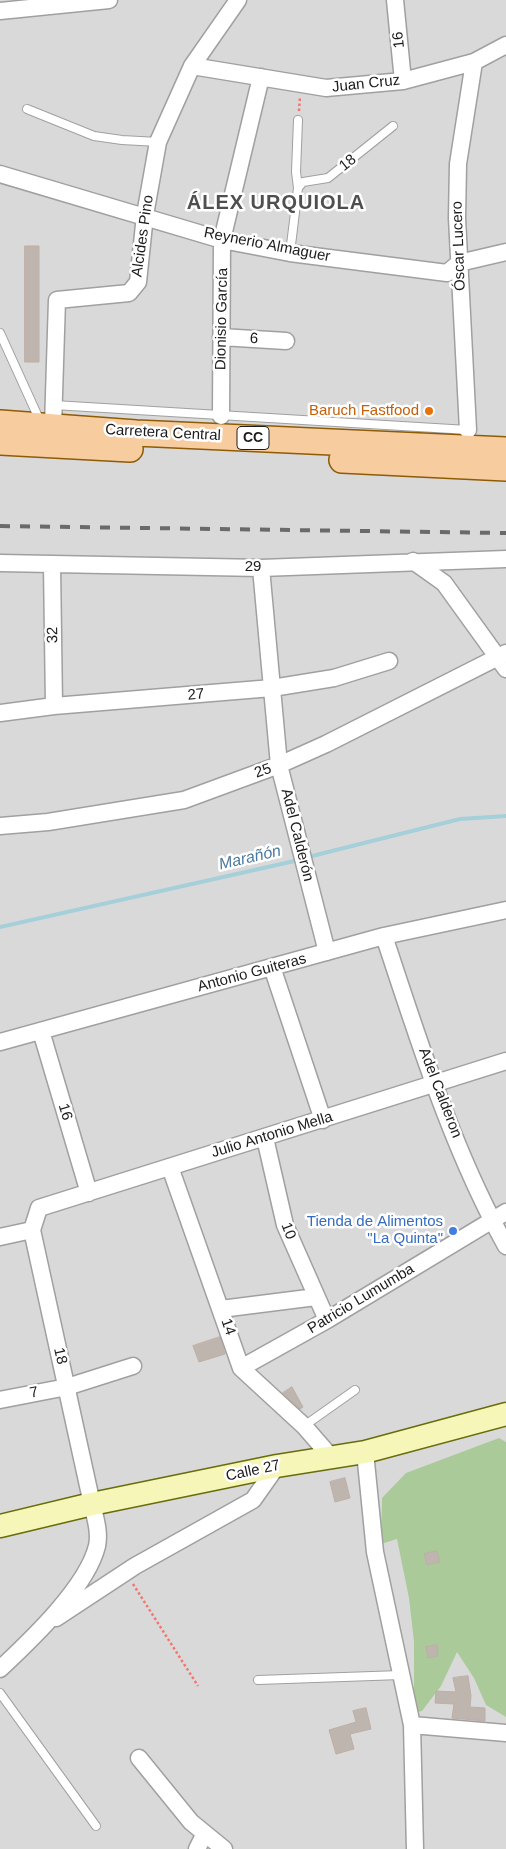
<!DOCTYPE html>
<meta charset="utf-8">
<style>
body{margin:0}
canvas{display:block;background:#ede9e3}
</style>
<canvas width="506" height="1849"></canvas>
<script>
const g = document.querySelector('canvas').getContext('2d');
g.lineJoin = 'round';
function paint(path, color) {
  g.fillStyle = color;
  g.fill(path, 'evenodd');
}
function stroke(path, color, width, dash) {
  g.strokeStyle = color;
  g.lineWidth = width;
  g.lineCap = dash ? 'butt' : 'round';
  g.setLineDash(dash || []);
  g.stroke(path);
}
function label(font, color, halo, rows, align = 'center') {
  g.font = font + ' Arial,sans-serif';
  g.lineWidth = 5;
  g.setLineDash([]);
  g.textBaseline = 'middle';
  g.strokeStyle = halo;
  g.fillStyle = color;
  for (const [text, x, y, turn = 0] of rows) {
    g.save();
    g.translate(x, y);
    g.rotate((+turn || 0) * Math.PI / 180);
    g.textAlign = isNaN(turn) ? turn : align;
    if (halo) g.strokeText(text, 0, 0);
    g.fillText(text, 0, 0);
    g.restore();
  }
}
paint(new Path2D(`
 M0,0H506V1849H0Z`), '#dad9d9');
paint(new Path2D(`
 M499,1438L506,1442V1717L486,1705L474,1678L457,1652L441,1686L422,1711L414,1713V1642L409,1598L397,1539L381,1544L382,1498L406,1473Z`), '#aacb99');
stroke(new Path2D(`
 M308,857L460,819L506,816
 M0,927L299,860`), '#a5d0d9', 4);
const building = new Path2D(`
 M25,246H39V362H25Z
 M220,1337L225,1354L199,1362L193,1346Z
 M292,1387L303,1407L300,1409L283,1393Z
 M345,1478L350,1498L335,1502L330,1482Z
 M437,1551L440,1562L427,1565L424,1554Z
 M437,1645L438,1656L428,1658L426,1647Z
 M468,1676L471,1696L470,1707L485,1708V1721L452,1718L454,1704L435,1703L436,1691L456,1692L453,1678Z
 M366,1708L371,1729L350,1734L354,1749L336,1754L329,1730L356,1722L353,1711Z`);
paint(building, '#beb5af');
stroke(building, '#beafa6', 1);
const lane = new Path2D(`
 M27,109L94,136L122,140L158,142
 M298,188L296,172L298,120
 M290,253L298,188L303,182L328,178L393,126
 M0,333L40,421
 M54,405L468,430
 M304,1426L355,1390
 M258,1680L401,1675
 M0,1693L96,1826`);
const street = new Path2D(`
 M395,0L403,81
 M0,11L109,0
 M192,66L326,88L403,81L474,62L506,45
 M0,174L222,240L290,253L447,273L459,263L506,252
 M221,337L286,341
 M221,416L222,240L261,77
 M53,426L57,300L129,293L138,282L145,215L158,142L192,66L238,0
 M468,430L457,218L458,164L474,62
 M413,561L444,583L506,669
 M0,563L261,568L506,559
 M52,565L54,706
 M261,568L279,765L327,952
 M0,713L54,706L272,688L334,678L389,661
 M0,826L48,822L184,800L279,765L326,744L506,653
 M384,936C419,1041 452,1149 506,1246
 M272,967L323,1120
 M41,1031L89,1193
 M0,1042L384,936L506,910
 M265,1138L285,1225L327,1320
 M170,1167L241,1368L304,1426L331,1457
 M0,1237L32,1230
 M221,1309L316,1297
 M241,1368L327,1320L506,1212
 M0,1400L67,1387L133,1366
 M365,1452L375,1552L412,1725L415,1849
 M56,1618L135,1566L253,1500L277,1466
 M0,1669C31,1640 87,1587 97,1546C100,1532 95,1517 92,1504L32,1230L39,1208L506,1061
 M412,1725L506,1733
 M139,1758L191,1822L224,1849
 M197,1849L204,1835`);
const secondary = new Path2D(`
 M0,1526L92,1504L277,1466L365,1452L506,1414`);
const primary = new Path2D(`
 M0,423L136,433L506,450
 M0,442L130,449
 M342,460L506,468`);
stroke(lane, '#a0a0a0', 10);
stroke(street, '#a0a0a0', 19);
stroke(secondary, '#676d0a', 25);
stroke(primary, '#8e5b07', 28);
stroke(new Path2D(`
 M299,111L300,96
 M133,1584L198,1686`), '#f3756e', 2.5, [2.5, 2.5]);
stroke(lane, '#fff', 8);
stroke(street, '#fff', 16);
stroke(secondary, '#f6f6b8', 22);
stroke(primary, '#f7cc9e', 25);
stroke(new Path2D(`
 M0,526L506,533`), '#6a6a6a', 4, [10, 10]);
for (const [x, y, r, color] of [
 [429,411,5,"#e8710a"],
 [453,1231,5,"#3f7fe0"]
]) {
  const dot = new Path2D();
  dot.arc(x, y, r, 0, 2 * Math.PI);
  g.fillStyle = color;
  g.fill(dot);
  stroke(dot, '#fff', 2);
}
for (const [x, y, w] of [
 [253,438,32]
]) {
  const box = new Path2D();
  box.roundRect(x - w / 2, y - 11.5, w, 23, 4);
  g.fillStyle = '#fff';
  g.fill(box);
  stroke(box, '#1c1c1c', 1);
}
label('bold 14px', '#1c1c1c', null, [
 ["CC",253,438]
]);
label('15px', '#1c1c1c', '#fff', [
 ["16",399,40,-96],
 ["Juan Cruz",366,84,-6],
 ["18",348,163,-39],
 ["Alcides Pino",143,236,-82],
 ["Reynerio Almaguer",267,245,11],
 ["Óscar Lucero",459,246,-92],
 ["Dionisio García",222,319,-89],
 ["6",254,339,4],
 ["Carretera Central",163,433,3],
 ["29",253,567],
 ["32",53,635,-91],
 ["27",196,695,-5],
 ["25",263,771,-20],
 ["Adel Calderón",297,835,76],
 ["Antonio Guiteras",252,973,-15],
 ["Adel Calderon",440,1093,69],
 ["16",65,1112,73],
 ["Julio Antonio Mella",272,1135,-17],
 ["10",288,1231,69],
 ["Patricio Lumumba",361,1299,-31],
 ["14",228,1327,71],
 ["18",60,1356,77],
 ["7",34,1393,-11],
 ["Calle 27",253,1471,-12]
]);
label('15px', '#c56008', '#fff', [
 ["Baruch Fastfood",419,411]
], 'right');
label('15px', '#366cbe', '#fff', [
 ["Tienda de Alimentos",443,1222],
 ["\"La Quinta\"",443,1239]
], 'right');
label('italic 16px', '#4b7aa0', '#fff', [
 ["Marañón",250,858,-13]
]);
g.letterSpacing = '1px';
label('bold 20px', '#4f4f4f', '#fff', [
 ["ÁLEX URQUIOLA",276,203]
]);
g.letterSpacing = '0px';
</script>
